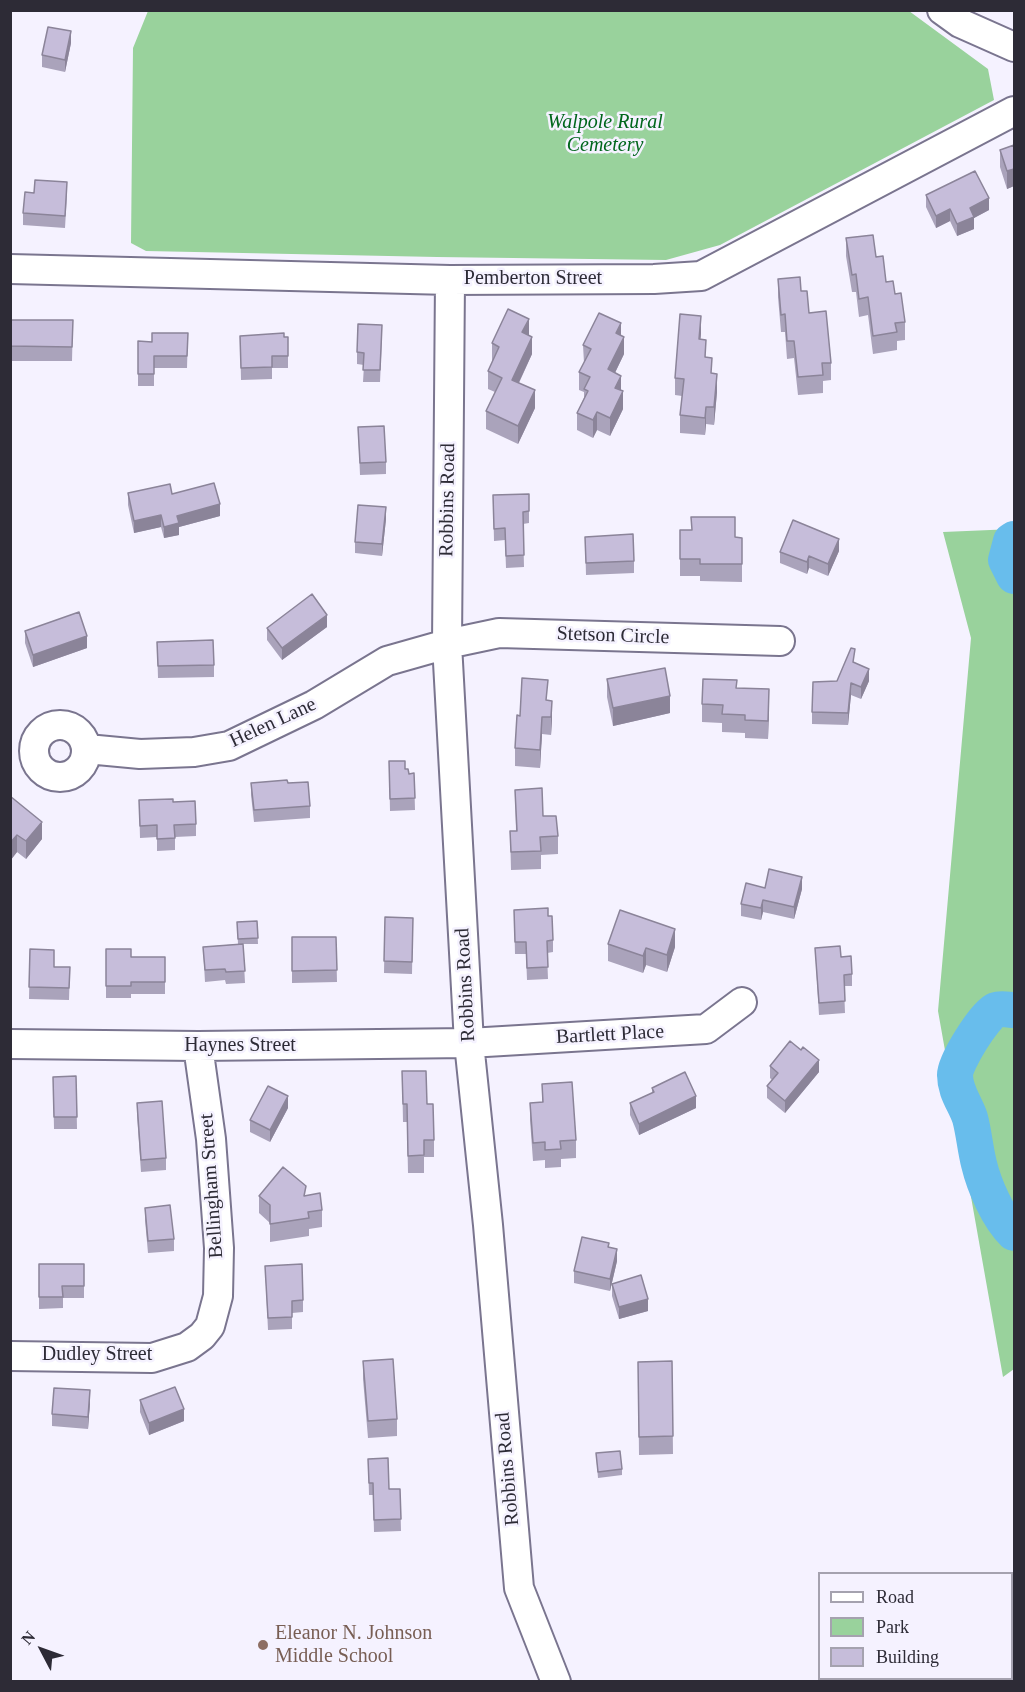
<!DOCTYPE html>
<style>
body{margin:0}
#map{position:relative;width:1025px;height:1692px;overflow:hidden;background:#f5f2ff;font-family:"Times New Roman",serif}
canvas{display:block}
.frame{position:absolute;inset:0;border:12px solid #2d2b36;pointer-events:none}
.legend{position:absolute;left:818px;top:1572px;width:195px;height:108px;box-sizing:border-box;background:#f5f2ff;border:2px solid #a5a2af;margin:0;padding:8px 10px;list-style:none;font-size:18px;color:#2d2b36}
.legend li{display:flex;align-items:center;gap:12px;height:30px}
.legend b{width:30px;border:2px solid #a5a2af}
.north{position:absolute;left:12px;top:1620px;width:60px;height:60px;-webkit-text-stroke:4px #f5f2ff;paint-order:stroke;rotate:311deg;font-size:16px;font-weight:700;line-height:24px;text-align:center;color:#2d2b36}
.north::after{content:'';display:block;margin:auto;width:21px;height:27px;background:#2d2b36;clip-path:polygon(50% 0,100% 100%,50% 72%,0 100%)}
</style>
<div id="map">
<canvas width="1025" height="1692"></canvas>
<div class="frame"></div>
<ul class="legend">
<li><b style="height:8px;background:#fff"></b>Road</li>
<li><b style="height:16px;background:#99d29c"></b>Park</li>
<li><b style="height:16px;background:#c6bdda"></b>Building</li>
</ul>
<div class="north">N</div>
</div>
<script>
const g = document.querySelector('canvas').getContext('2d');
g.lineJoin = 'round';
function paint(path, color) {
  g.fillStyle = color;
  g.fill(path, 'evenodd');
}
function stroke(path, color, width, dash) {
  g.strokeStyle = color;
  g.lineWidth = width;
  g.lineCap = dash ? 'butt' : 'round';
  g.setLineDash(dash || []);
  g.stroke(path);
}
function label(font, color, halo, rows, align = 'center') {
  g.font = font + ' "Times New Roman",serif';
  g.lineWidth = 5;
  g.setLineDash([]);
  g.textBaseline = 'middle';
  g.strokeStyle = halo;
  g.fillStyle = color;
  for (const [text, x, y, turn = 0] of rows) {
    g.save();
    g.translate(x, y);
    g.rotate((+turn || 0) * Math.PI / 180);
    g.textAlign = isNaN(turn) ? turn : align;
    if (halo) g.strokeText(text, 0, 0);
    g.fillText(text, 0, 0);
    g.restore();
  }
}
paint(new Path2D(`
 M148,11H909L988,69L994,100L720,245L666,260L437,257L146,251L131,243L133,48Z
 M1014,529V1369L1003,1377L938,1011L971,638L943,532Z`), '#99d29c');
stroke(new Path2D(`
 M1014,539L1011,541L1006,560L1014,576
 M1014,1010C1009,1010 1001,1008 996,1010C985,1014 954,1064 955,1075C955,1092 965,1103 970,1118C974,1133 975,1148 979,1164C984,1185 998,1218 1014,1233`), '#68bdec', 36);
const minor = new Path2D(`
 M942,10L960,23L1014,47
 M10,269L450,280L654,279L701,276L1014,111
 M450,280L447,644L469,1043L488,1225L519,1588L556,1682
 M34 751a26 26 0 1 1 52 0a26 26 0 1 1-52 0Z
 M87,749L140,754L194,752L229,746L314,705L387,661L447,644L499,633L780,641
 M10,1044L198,1046L469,1043L706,1029L742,1002
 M10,1356L152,1358L187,1347L202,1336L210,1326L218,1296L219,1248L211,1139L198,1046`);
stroke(minor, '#7a758f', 32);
stroke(minor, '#fff', 28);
paint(new Path2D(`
 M71,43L65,72L42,67V55Z
 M1014,145V186L1007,189L1000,167V150Z
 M67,194L65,228L23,225V213Z
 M926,195L989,210L974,218V229L957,236L950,221L936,228L926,207Z
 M846,238L876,257L886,282L895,294L905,322V340L897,341V350L873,354L868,315L859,317L856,292H852L846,256Z
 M778,279L801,291L809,313L831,363V380L823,381V393L798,395L794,358L787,359L785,332H781L778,297Z
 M10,320H73L72,361H10Z
 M188,333L187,368H154V386H138V341L152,342Z
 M701,334L700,339L717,392L714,425L706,424L705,435L680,433V415L682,396L675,395V378Z
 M529,335L532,354L519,383L535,408L518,444L486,429V411L495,392L488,389V371L493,362L492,361V343Z
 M621,335L624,354L615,373L621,391L623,409L610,436L597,430L593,438L577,430V413L584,398V392L579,390V372L584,363L583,345Z
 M240,336L288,337V368H272V379L241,380Z
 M382,337L380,382H363L364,365L357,364V352Z
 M358,427L386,462V474L360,475Z
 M128,493L172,494L220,516L179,527V535L164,538L161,527L134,533L128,505Z
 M529,494V523L523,524L524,567L506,568L505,540L494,541L493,495Z
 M386,519L382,556L355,553V542Z
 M680,530L742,538V582L700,581V576H680Z
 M585,537L634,561V573L586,575Z
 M839,551L828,576L809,568L807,574L780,563V552Z
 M327,627L282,660L267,640V628Z
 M25,631L87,648L33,667L25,643Z
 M157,642L214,665V677L158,678Z
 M855,663L869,681L861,699L851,695L848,725L812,724V712L837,681Z
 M607,679L670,713L613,726L607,697Z
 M736,688L769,707L768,739L745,738V733L722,732V723L702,722V704Z
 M548,701L552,719L551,735L542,734L540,768L515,766V748L520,716Z
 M389,761L405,769L409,774L414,773L415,810L390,811Z
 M251,783H288L310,806V818L254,822L251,795Z
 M515,790L543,816L558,836V854L541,855V869L511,870L510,831H516Z
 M10,796L42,839L26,859L17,852L10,861Z
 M139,800L173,802L196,824V836L175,837V850L157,851V837L140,838Z
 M765,888L802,889L794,919L763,912L761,920L741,916V904Z
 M514,910L548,916L553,940V952L547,953L548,979L527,980L526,954H515Z
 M385,917L413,918L412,974L384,973Z
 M257,921L258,944H243L245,983L226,984L225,980L205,982L203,947L238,944L237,922Z
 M292,937H336L337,982L292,983Z
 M608,944L675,947L667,972L646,965L643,973L608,961Z
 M815,948L841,957L852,974V986H844L845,1013L819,1015Z
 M30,949L54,967H70L69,1000L29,999Z
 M106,949L131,957H165V994H131V998H106Z
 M801,1050L819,1072L785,1113L767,1098V1086L772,1080L770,1078V1066Z
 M402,1071L427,1104L434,1140V1157H424V1173H408L407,1122H403Z
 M76,1076L77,1129H54L53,1077Z
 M542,1084L576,1140V1158L561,1159V1167L545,1168V1160L533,1161L530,1120V1103L542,1102Z
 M652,1088L696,1108L639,1135L630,1115V1103L652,1093Z
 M137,1103L166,1158V1170L141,1172L137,1115Z
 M288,1108L270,1142L250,1132V1120Z
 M306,1195L322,1210V1227L309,1229V1236L270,1242V1223L259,1213V1196Z
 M145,1208L174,1239V1251L148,1253L145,1220Z
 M609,1247L617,1261L610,1291L574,1283V1271Z
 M39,1264H84V1298H63V1308L39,1309Z
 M265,1266L303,1300V1312L292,1313V1329L268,1330Z
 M612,1284L648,1311L619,1319L612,1296Z
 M363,1361L397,1419V1436L368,1438L363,1379Z
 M672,1361L673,1454L639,1455L638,1362Z
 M140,1400L184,1421L149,1435L140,1412Z
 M90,1402L88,1429L52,1426V1414Z
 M596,1453L622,1469V1475L598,1478Z
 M368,1459L389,1489H400L401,1531L374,1532L373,1495H369Z`), '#aaa3bb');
paint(new Path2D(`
 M71,31V43L65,72V60Z
 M1014,169V186L1007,189V171Z
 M989,198V210L974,218V229L957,236V224L970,208Z
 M950,209V221L936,228V216Z
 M701,316V334L699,357V339Z
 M529,319V336L522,332Z
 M621,323V341L616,333Z
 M532,337V354L512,397V380Z
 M624,337V354L608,387V369Z
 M717,374V392L714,425V407Z
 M621,376V393L615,388Z
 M535,390V408L518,444V426Z
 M623,391V409L610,436V418Z
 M706,407V424L705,435V418Z
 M597,412V430L593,438V420Z
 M220,504V516L179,527V535L164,538V527L177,516Z
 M386,507V519L382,556V544Z
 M161,515V527L134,533V521Z
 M839,539V551L828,576V564Z
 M809,556V568L807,574V562Z
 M327,615V627L282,660V648Z
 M87,636V648L33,667V655Z
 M869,669V681L861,699V687Z
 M851,683V695L848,725V713Z
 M769,689V707L768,739V721Z
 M670,696V713L613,726V708Z
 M552,701V719L551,735V717Z
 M542,717V734L540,768V750Z
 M42,822V839L26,859V841Z
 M17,835V852L10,861V843Z
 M802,877V889L794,919V907Z
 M763,900V912L761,920V908Z
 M675,929V947L667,972V955Z
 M646,948V965L643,973V956Z
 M819,1060V1072L785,1113V1101Z
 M288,1096V1108L270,1142V1130Z
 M696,1096V1108L639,1135V1124Z
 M617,1249V1261L610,1291V1279Z
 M648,1299V1311L619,1319V1307Z
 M90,1390V1402L88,1429V1417Z
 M184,1409V1421L149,1435V1423Z`), '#8b8499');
const building = new Path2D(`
 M48,27L71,31L65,60L42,55Z
 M1014,145V169L1007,171L1000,150Z
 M975,171L989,198L970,208L974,217L957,224L950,209L936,216L926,195Z
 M35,180L67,182L65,216L23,213L25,192L34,193Z
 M873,235L876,257L883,256L886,282L893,281L895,294L901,293L905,322L895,323L897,332L873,336L868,297L859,299L856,274L852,275L846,238Z
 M800,277L801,291H807L809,313L826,311L831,363H822L823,375L798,377L794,341H787L785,314L781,315L778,279Z
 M508,309L529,319L522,332L532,337L512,380L535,390L518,426L486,411L502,378L488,371L499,347L492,343Z
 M599,313L621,323L616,333L624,337L608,369L621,376L615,388L623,391L610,418L597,412L593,420L577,413L588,391L584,389L590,377L579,372L591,349L583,345Z
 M680,314L701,316L699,339L706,340L705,357L712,358L711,373L717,374L714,407H706L705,418L680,415L684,379L675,378Z
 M10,320H73L72,347L10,346Z
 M358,324L382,325L380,370H363L364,353L357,352Z
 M152,333H188L187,356H154V374H138V341L152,342Z
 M284,333V337H288V356H272V367L241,368L240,336Z
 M384,426L386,462L360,463L358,427Z
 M214,483L220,504L177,516L179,523L164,527L161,515L134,521L128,493L170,484L172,494Z
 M529,494V511L523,512L524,555L506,556L505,528L494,529L493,495Z
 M358,505L386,507L382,544L355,542Z
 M691,517H735V537L742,538V564H700V559H680V530H692Z
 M793,520L839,539L828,564L809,556L807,562L780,552Z
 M633,534L634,561L586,563L585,537Z
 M312,594L327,615L282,648L267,628Z
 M79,612L87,636L33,655L25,631Z
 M213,640L214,665L158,666L157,642Z
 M851,648L855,649L853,662L869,669L861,687L851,683L848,713L812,712L813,682L837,681Z
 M665,668L670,696L613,708L607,679Z
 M522,678L548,680L546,700L552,701L551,717H542L540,750L515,748L517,715L520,716Z
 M703,679L737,680L736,688L769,689L768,721L745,720V715L722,714L723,705L702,704Z
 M389,761H405V769H408L409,774L414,773L415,798L390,799Z
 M287,780L288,783L308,782L310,806L254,810L251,783Z
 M542,788L543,816H556L558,836L540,837L541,851L511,852L510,831H517L515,790Z
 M10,796L42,822L26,841L17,835L10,843Z
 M173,799V802L195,801L196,824L174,825L175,838L157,839V825L140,826L139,800Z
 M769,869L802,877L794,907L763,900L761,908L741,904L746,883L765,888Z
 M548,908V916H552L553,940L547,941L548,967L527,968L526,942H515L514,910Z
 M620,910L675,929L667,955L646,948L643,956L608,944Z
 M385,917L413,918L412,962L384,961Z
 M257,921L258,938L238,939L237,922Z
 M292,937H336L337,970L292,971Z
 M243,944L245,971L226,972L225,969L205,970L203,947Z
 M840,946L841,957L851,956L852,974L844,975L845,1001L819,1003L815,948Z
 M30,949L54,950V967H70L69,988L29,987Z
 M106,949H131V957H165V982H131V986H106Z
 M790,1041L801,1050L803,1047L819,1060L785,1101L767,1086L778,1073L770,1066Z
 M402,1071H426L427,1104H433L434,1140H424V1155L408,1156L407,1104H403Z
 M685,1072L696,1096L639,1124L630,1103L654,1092L652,1088Z
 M76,1076L77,1117H54L53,1077Z
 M572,1082L576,1140L560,1141L561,1149L545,1150V1142L533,1143L530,1103L543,1102L542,1084Z
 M268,1086L288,1096L270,1130L250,1120Z
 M162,1101L166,1158L141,1160L137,1103Z
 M283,1167L306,1186L304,1196L320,1193L322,1210L308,1212L309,1218L270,1224V1205L259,1196Z
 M170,1205L174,1239L148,1241L145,1208Z
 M582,1237L609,1243L608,1247L617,1249L610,1279L574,1271Z
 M39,1264H84V1286H62L63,1297H39Z
 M302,1264L303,1300L292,1301V1317L268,1318L265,1266Z
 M641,1275L648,1299L619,1307L612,1284Z
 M393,1359L397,1419L368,1421L363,1361Z
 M672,1361L673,1436L639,1437L638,1362Z
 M175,1387L184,1409L149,1423L140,1400Z
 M54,1388L90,1390L88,1417L52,1414Z
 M620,1451L622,1469L598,1472L596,1453Z
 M388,1458L389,1489H400L401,1519L374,1520L373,1483H369L368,1459Z`);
paint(building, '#c6bdda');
stroke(building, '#8b8499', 1.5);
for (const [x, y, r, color] of [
 [263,1645,6,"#8d6e63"]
]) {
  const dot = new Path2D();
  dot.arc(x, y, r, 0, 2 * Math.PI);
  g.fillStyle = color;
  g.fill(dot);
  stroke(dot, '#f5f2ff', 2);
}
label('italic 20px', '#00661c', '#f5f2ff', [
 ["Walpole Rural",605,123],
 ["Cemetery",605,146]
]);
label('20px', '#2d2b36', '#f5f2ff', [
 ["Pemberton Street",533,279],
 ["Robbins Road",448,500,-89],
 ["Stetson Circle",613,636,2],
 ["Helen Lane",273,723,-25],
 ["Robbins Road",466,985,-93],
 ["Bartlett Place",610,1035,-3],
 ["Haynes Street",240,1046],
 ["Bellingham Street",212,1186,-94],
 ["Dudley Street",97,1355],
 ["Robbins Road",508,1469,-95]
]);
label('20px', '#785e54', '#f5f2ff', [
 ["Eleanor N. Johnson",275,1634],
 ["Middle School",275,1657]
], 'left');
</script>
